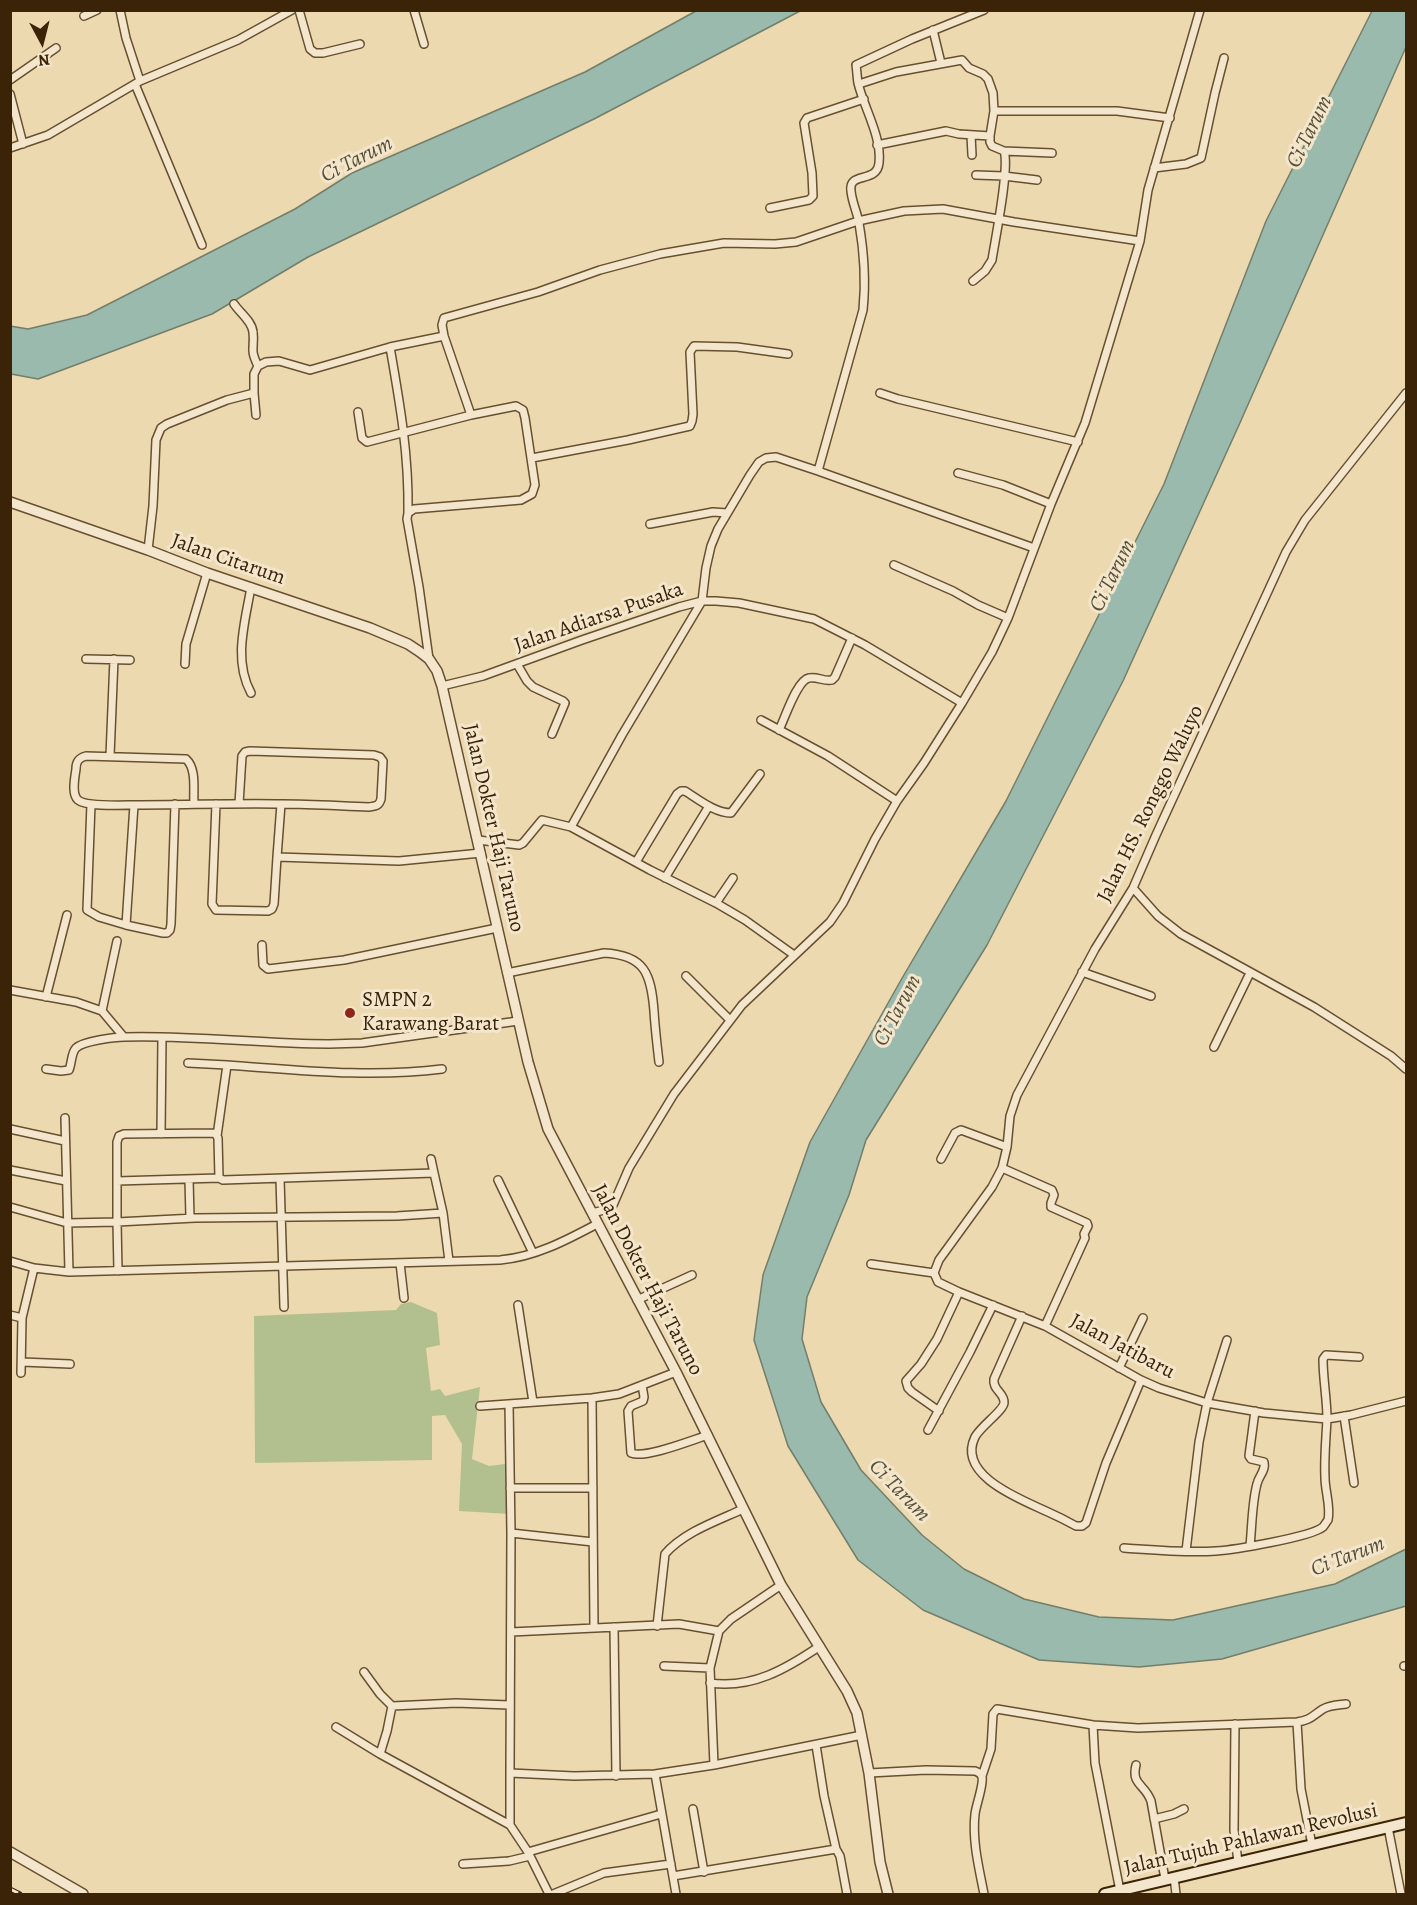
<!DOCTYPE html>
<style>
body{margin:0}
#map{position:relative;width:1417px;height:1905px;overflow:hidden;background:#edd9b0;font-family:Alegreya,serif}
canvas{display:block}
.frame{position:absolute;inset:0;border:12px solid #3a2306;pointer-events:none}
.north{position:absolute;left:12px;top:12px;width:60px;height:60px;-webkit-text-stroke:4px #f3e6cc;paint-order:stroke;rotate:173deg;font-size:16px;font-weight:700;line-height:24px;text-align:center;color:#3a2306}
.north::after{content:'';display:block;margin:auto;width:21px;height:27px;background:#3a2306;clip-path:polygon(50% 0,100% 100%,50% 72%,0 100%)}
</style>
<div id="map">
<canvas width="1417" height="1905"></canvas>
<div class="frame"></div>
<div class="north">N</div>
</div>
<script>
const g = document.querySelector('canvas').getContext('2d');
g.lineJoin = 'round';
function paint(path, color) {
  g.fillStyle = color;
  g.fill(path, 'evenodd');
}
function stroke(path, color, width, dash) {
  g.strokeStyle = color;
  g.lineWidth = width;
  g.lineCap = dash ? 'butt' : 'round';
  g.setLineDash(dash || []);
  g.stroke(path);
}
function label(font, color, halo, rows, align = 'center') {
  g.font = font + ' Alegreya,serif';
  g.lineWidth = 6;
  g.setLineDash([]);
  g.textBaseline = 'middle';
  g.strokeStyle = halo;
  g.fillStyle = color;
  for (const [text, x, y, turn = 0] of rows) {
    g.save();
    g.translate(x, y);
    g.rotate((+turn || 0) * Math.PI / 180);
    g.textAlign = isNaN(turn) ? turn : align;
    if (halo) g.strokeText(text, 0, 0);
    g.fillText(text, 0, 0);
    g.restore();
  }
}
paint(new Path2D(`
 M411,1302L437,1313L440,1345L426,1348L431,1391L440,1389L445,1396L480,1387L472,1459L489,1466L505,1464L510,1514L459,1511L462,1444L445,1415L432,1416V1460L255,1463L254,1316L396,1310L401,1304Z`), '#b2c090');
const water = new Path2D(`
 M696,11H800L594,119L308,257L212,314L38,379L11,374L10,326L28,329L87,315L295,209L352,173L585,72Z
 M1372,11H1406V47L1239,425L1123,681L987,945L866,1140L849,1195L807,1297L802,1339L821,1402L861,1470L922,1535L964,1569L1024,1599L1099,1617L1173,1620L1335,1584L1406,1549V1606L1222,1659L1139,1667L1039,1660L923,1610L858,1560L788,1446L754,1340L763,1275L810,1142L901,980L1006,801L1164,484L1266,221Z`);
paint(water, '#99baac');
stroke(water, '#737e6a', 1.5);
const minor = new Path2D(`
 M120,10L126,38L140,81
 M299,10L310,49L315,53H323L360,44
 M414,10L424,44
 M84,16L97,10
 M933,30L941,63
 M10,80L56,48
 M135,84L202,245
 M859,84L896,72L962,60L969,68L983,74L988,79L993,93L994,111L990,136V142L992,146L1004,151L1052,153
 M10,94L23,144
 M994,111H1117L1170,118
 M971,135L972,155
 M877,145L946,131L959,134L990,136
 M10,148L48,135L140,81L238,40L292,10
 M1154,168L1186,164L1201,158L1215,93L1224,58
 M976,175L1004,176L1037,180
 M770,208L809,200L813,196L812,173L804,123L807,118L864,99
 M973,281L985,271L992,260C995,240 1010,167 1004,151
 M234,304C240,313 252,321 253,332C255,349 249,348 258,366
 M390,347C400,404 409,455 408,513
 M254,393L256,415
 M880,393L898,399L1078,442
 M358,412L362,438L367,442L471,415L516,406L523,410L525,418L535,485L532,494L521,500L414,509L408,513L407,519L419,587L429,659
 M471,415L444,336L442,325L444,318L538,292L600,270L660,254L724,243L775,244L796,242L858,221L904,211L943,209L1014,222L1140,241
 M532,458L628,440L690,426L692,421L693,414L690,352L694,346L737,347L788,354
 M818,471L863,310C866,281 864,252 859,223C857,212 852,202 851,191C848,171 877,184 879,163C882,137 864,108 858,83C857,77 857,71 856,65L912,39L984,10
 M958,473L1003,485L1051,504
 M650,524L713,512L727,513
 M148,550L153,506L156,440L161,428L167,424L227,400L254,393V374L258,366L266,362L279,361L310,370L390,347L444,336
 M894,565L953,591L978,605L1008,618
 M251,587C245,623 233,660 251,693
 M86,659L130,660
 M185,664L186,644L207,573
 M517,664L527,681L533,687L563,701L565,703L552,734
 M442,686L483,676L582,640L679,607L702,601H716L739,603L814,619L865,645L962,703
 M761,720L828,756L897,801
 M779,730C785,718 797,680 809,678C817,676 824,682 832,680L835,677L852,638
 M110,756L114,659
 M194,803C193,790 197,769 186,759L86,756C78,758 76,762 76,769C75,777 71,794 78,800C86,807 124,805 136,805C185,805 234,803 282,804C311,804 340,806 369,807C376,806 379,806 381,799L383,761L380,757L374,755L250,751L245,752L242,756L239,804
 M91,804L87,910L99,917L126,925
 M216,804L212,904L216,910L268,911L272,909L274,904L277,857
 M281,804L277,857L399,861L481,853
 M134,805L126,925L163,933H167L170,930L171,924L175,804
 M571,827L622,735L702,601L706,568L711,546L718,529L750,475L759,462L766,458L776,457L818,471L1034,548
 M478,840L519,845L523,843L542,820L571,827L650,870L716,903L745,920L794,955
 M636,862L677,794L681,791H685C698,799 715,813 731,813L760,774
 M665,878L709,806
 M1133,888L1158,916L1181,934L1314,1007L1391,1056L1406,1069
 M716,903L733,878
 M262,945L263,965L268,969L344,960L497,928
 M1082,972L1151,996
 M507,973L604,953C645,955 651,974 654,1011C655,1028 657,1045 659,1062
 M686,976L730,1020
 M10,990L76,1002L102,1011L123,1036
 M46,997L67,915
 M102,1011L117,941
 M1214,1047L1250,973
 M188,1063L227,1065L217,1136
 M227,1065C299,1070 371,1078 442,1069
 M46,1069L61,1071L69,1070C72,1063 71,1053 76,1048C83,1041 115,1037 125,1037C193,1035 261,1044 329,1044L362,1043L518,1021
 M65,1118L69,1272
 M10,1129L65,1141
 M161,1134L162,1038
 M431,1159L434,1173
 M941,1159L955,1133L961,1130L1007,1147
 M1002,1168L1052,1190L1054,1195L1051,1203V1207L1087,1223L1088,1226L1084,1234L1085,1238L1045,1326
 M10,1170L66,1181
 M189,1179L190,1218
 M280,1179L284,1307
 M498,1180L533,1253
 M117,1181L219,1178L223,1180L434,1173L443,1213L449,1261
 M10,1207L67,1223L117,1222V1142L119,1136L124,1134L215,1133L218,1138L219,1178
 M592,1213L608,1209L613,1205L629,1168L674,1094L742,1005L830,922L843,903L875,839L897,801L924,763L962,703L992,652L1008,618L1051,504L1085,423L1140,241L1148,190L1200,10
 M10,1261L34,1268L69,1272L500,1260C535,1257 567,1240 597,1224
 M400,1263L404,1298
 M871,1264L934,1273
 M118,1271L117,1222L195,1218L397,1216L443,1213
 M934,1273L939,1260L992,1187L1002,1168L1007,1147L1010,1116L1017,1095L1095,949L1133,888L1156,835L1286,552L1305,520L1406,393
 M934,1273L938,1282L959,1292L1045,1326L1141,1380L1159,1388L1207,1403L1264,1413L1327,1419L1351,1415L1406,1401
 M637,1300L692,1275
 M518,1305L533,1402
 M10,1315L22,1318L34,1268
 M1022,1316L994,1379C992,1390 1005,1393 1004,1403C1003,1411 981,1426 975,1437C956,1476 1023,1500 1048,1512C1057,1516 1067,1521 1076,1526H1082L1086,1523L1106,1463L1141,1380
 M22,1362L70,1364
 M1119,1368L1143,1318
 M21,1373L22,1318
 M642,1385L644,1397L643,1401L631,1406L628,1411L631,1453C645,1459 692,1440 708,1435
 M592,1398L594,1628
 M509,1404L511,1533L510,1773
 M480,1406L592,1398L619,1394L676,1372
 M939,1411L912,1392L908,1388L906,1381L921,1364L937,1339L959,1292
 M1344,1416L1354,1483
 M928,1430L970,1352L993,1305
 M510,1488H593
 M511,1533L593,1542
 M1250,1546C1252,1527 1252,1502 1257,1484C1259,1475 1266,1471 1264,1462L1251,1459L1249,1456L1255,1411
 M1124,1548C1154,1550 1185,1553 1216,1551C1233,1550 1311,1537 1323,1527C1324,1526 1327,1521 1328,1520C1331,1507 1325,1491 1325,1478C1324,1458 1326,1439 1327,1419C1327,1399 1323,1379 1323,1359L1326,1355L1359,1357
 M1186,1551L1199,1442L1207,1403L1227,1340
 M657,1626L665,1554C684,1532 717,1521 743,1509
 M614,1627L616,1776
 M511,1632L679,1624L719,1631L731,1619L781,1585
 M664,1666L710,1668
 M1404,1666H1406
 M364,1672L380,1694L392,1706L456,1703L509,1705
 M710,1683C752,1689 786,1669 820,1646
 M1297,1722L1301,1789L1312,1845
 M1235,1724L1234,1830L1238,1862
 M1093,1725L1095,1763L1120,1891
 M336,1727L380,1754L510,1825L528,1852L549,1894
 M380,1754L387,1731L392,1706
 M714,1765L710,1668L719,1631
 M1136,1765C1131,1785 1145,1784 1151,1801L1165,1879
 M869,1773L926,1770L975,1771C978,1772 981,1773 982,1777C984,1784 976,1805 975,1814C972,1841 979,1868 984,1894
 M655,1774L676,1894
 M982,1776L991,1749L993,1714L997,1709L1093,1725L1138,1728L1297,1722C1311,1720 1312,1716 1323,1709C1330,1705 1338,1705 1346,1704
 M693,1809L704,1872
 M1154,1819L1174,1814L1184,1809
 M510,1825V1773L574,1776L655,1774L714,1765L862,1735
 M1388,1827L1401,1894
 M836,1849L840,1856L847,1894
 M528,1852L661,1814
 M463,1864L509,1861L530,1856
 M673,1876L836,1849L824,1796L816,1745
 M1174,1877L1176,1894
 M553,1894L604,1873L671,1864`);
const tertiary = new Path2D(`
 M10,502L148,550L207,573L370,628L408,644L420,652L429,659L437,671L442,686L528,1062L548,1129L676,1372L781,1585L847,1691L857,1713L869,1773L880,1862L888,1894
 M10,1852L83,1894`);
const secondary = new Path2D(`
 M1105,1894L1406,1823`);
stroke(minor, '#675030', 10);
stroke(tertiary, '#675030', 12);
stroke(secondary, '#3a2306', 14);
stroke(minor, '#f3e6cc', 7);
stroke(tertiary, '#f3e6cc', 9);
stroke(secondary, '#f3e6cc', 10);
const rail = new Path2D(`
 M10,1889L20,1894`);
stroke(rail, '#3a2306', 5);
stroke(rail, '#f3e6cc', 3, [9]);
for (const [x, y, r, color] of [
 [350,1013,6,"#8f2418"]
]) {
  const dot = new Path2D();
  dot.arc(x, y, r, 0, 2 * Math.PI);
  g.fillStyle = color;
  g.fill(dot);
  stroke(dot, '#f3e6cc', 2);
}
label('21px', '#3a2306', '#f3e6cc', [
 ["Jalan Citarum",228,560,19],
 ["Jalan Adiarsa Pusaka",599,618,-19],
 ["Jalan HS. Ronggo Waluyo",1151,804,-64],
 ["Jalan Dokter Haji Taruno",493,828,77],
 ["Jalan Dokter Haji Taruno",647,1280,62],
 ["Jalan Jatibaru",1122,1347,28],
 ["Jalan Tujuh Pahlawan Revolusi",1251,1840,-13]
]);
label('21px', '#3a2306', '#f3e6cc', [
 ["SMPN 2",362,1001],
 ["Karawang Barat",362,1025]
], 'left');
label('italic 22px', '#565038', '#f3e6cc', [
 ["Ci Tarum",1310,132,-64],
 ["Ci Tarum",357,160,-27],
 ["Ci Tarum",1113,576,-64],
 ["Ci Tarum",898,1011,-62],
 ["Ci Tarum",899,1491,46],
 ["Ci Tarum",1348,1557,-21]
]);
</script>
